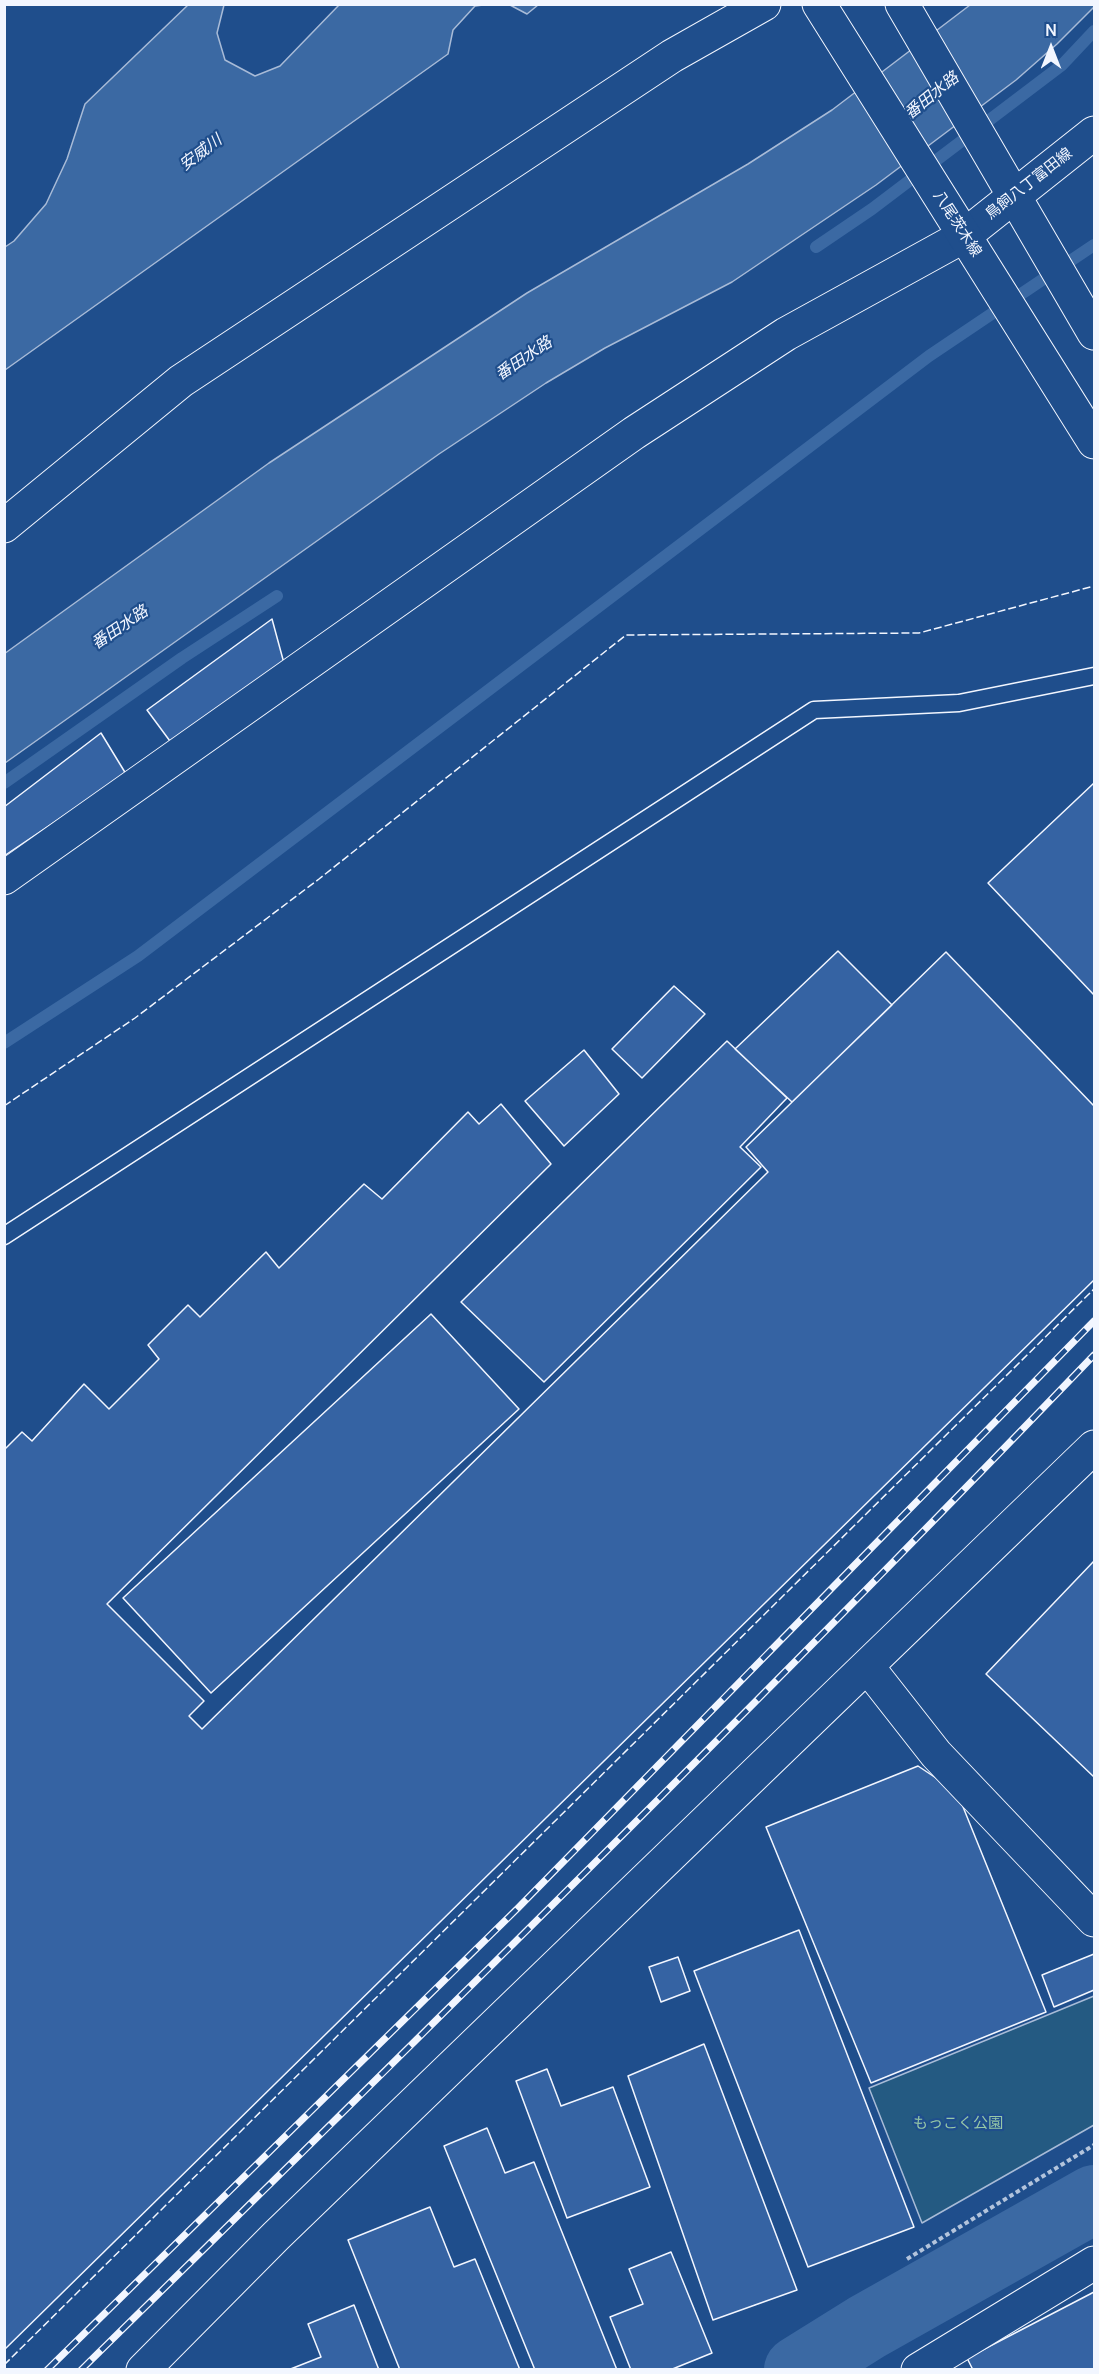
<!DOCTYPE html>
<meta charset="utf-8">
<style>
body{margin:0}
#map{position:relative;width:1099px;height:2374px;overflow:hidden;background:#1f4e8c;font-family:Manrope,sans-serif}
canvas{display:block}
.frame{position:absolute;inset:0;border:6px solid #f2f6ff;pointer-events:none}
.north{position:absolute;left:1021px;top:18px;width:60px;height:60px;-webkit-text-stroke:4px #1f4e8c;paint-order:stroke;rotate:0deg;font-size:16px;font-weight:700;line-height:24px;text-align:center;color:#f2f6ff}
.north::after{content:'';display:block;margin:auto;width:21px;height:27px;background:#f2f6ff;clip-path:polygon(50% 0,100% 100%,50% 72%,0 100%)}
</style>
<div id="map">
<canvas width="1099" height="2374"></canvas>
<div class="frame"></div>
<div class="north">N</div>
</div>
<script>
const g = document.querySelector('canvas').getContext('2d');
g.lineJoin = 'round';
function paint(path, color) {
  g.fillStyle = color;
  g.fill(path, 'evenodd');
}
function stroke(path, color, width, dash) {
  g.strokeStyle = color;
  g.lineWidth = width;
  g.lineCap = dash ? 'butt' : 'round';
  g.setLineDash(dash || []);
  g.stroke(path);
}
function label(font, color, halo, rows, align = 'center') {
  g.font = font + ' Manrope,"Noto Sans JP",sans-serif';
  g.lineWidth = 4.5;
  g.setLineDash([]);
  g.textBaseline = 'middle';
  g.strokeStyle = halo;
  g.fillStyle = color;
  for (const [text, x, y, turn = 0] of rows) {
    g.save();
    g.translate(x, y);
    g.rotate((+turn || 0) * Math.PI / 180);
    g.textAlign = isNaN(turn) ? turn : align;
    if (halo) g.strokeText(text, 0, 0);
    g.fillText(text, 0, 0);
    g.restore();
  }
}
const green = new Path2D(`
 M1094,1996V2125L922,2223L869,2088Z`);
paint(green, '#245a82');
stroke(green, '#a8bbd7', 1.5);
const water = new Path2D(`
 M189,4L224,5L217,33L225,60L255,76L280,66L339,5H483L475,6L453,30L448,54L5,370V247L14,241L46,204L67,159L85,104Z
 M510,5V4L538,5L527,14Z
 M970,5H1094V7L1057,44L1016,80L876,185L732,282L605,348L546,383L439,454L5,763L4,654L269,463L527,293L748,164L832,110Z`);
paint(water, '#3b69a3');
stroke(water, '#a8bbd7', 1.5);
stroke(new Path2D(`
 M816,247L872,209L1062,65L1094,31
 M4,783L182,658L277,596
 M4,1043L138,956L929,356L1094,245`), '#3b69a3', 12);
stroke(new Path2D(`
 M798,2370L867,2327L1094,2199`), '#3b69a3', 68);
const building = new Path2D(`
 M272,619L288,678L181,756L147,710Z
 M101,733L126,774L4,856V807Z
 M1094,783V995L988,883Z
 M838,951L892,1005L792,1102L735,1049Z
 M946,952L1094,1106V1280L4,2350V1450L22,1432L32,1441L84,1384L109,1409L159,1359L148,1345L188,1305L200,1317L266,1252L279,1268L364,1184L382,1199L468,1112L479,1124L501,1104L551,1164L107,1604L204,1701L189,1716L202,1729L768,1172L746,1147Z
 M674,986L705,1014L642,1078L612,1049Z
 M727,1041L787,1098L740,1147L761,1167L544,1382L461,1302Z
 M584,1050L619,1094L564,1146L525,1101Z
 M431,1314L519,1409L211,1693L123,1598Z
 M1094,1561V1777L986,1674Z
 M918,1766L957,1792L1046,2012L871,2083L766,1827Z
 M799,1930L914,2227L808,2267L694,1971Z
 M1094,1954V1990L1054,2007L1042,1975Z
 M678,1957L690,1991L661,2002L649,1967Z
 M704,2044L797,2290L713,2320L628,2076Z
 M547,2069L561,2106L613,2087L650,2187L567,2218L516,2081Z
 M487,2128L505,2173L534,2162L617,2370H535L444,2146Z
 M430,2207L454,2267L475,2259L520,2370H400L348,2240Z
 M671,2252L712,2353L670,2370H631L610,2317L643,2304L629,2269Z
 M1094,2292V2370H973L967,2358Z
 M354,2305L379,2370H288L321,2357L308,2324Z`);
paint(building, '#3563a3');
stroke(building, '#f2f6ff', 1.5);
const service = new Path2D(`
 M4,1236L814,710L959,703L1094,676`);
const minor = new Path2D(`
 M4,526L181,381L672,56L764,4
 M4,878L634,433L786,334L964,236
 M918,2370L1094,2263`);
const tertiary = new Path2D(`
 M867,1666L936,1754L1094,1920
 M143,2370L276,2236L1094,1447`);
const secondary = new Path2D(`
 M964,236L1094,133`);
const primary = new Path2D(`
 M819,4L1094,442
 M902,4L1094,333`);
stroke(service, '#f2f6ff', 19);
stroke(minor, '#f2f6ff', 35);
stroke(tertiary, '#f2f6ff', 35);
stroke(secondary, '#f2f6ff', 35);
stroke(primary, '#f2f6ff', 35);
stroke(new Path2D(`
 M907,2259L1094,2145`), '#b3c4dc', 4, [4.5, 3]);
stroke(service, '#1f4e8c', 16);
stroke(minor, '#1f4e8c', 33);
stroke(tertiary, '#1f4e8c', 33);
stroke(secondary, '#1f4e8c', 33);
stroke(primary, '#1f4e8c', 33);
const rail = new Path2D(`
 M47,2370L518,1908L1094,1321
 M81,2370C422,2035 763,1700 1094,1355`);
stroke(rail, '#f2f6ff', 7);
stroke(rail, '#1f4e8c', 4.5, [14]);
stroke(new Path2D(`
 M4,1106L135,1018L319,879L626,635L919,633L1094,586
 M4,2365L1094,1289`), '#f2f6ff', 1.5, [8, 3]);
label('15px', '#f2f6ff', '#1f4e8c', [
 ["鳥飼八丁富田線",1029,184,-38],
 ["八尾茨木線",957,224,57]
]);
label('15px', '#97c8a6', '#1f4e8c', [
 ["もっこく公園",958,2124]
]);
label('italic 16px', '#f2f6ff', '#1f4e8c', [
 ["番田水路",932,96,-39],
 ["安威川",201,153,-37],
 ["番田水路",524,359,-34],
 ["番田水路",120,628,-34]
]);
</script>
